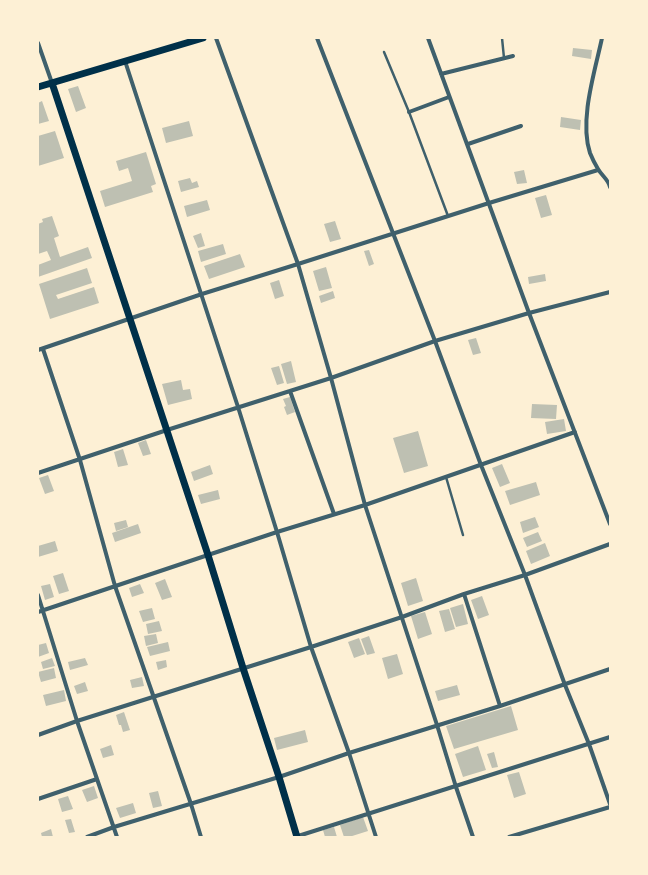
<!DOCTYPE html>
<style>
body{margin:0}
#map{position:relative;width:648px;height:875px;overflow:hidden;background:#fdf0d5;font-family:Manrope,sans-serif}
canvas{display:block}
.frame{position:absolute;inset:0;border:39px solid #fdf0d5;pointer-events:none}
</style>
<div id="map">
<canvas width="648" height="875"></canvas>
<div class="frame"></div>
</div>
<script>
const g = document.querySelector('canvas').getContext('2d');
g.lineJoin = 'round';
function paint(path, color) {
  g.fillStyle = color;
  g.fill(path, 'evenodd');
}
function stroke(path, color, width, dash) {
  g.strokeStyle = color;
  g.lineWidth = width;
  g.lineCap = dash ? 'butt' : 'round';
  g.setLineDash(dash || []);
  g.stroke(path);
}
paint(new Path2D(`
 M573,48L592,50L591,59L572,56Z
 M78,86L86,108L76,112L68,89Z
 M42,101L49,121L38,124V103Z
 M561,117L581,120L580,130L560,127Z
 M189,121L193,136L166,143L162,128Z
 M55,131L64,158L38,166V136Z
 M146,152L156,184L151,186L153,192L105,207L100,191L132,181L128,168L119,171L116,161Z
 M524,170L527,183L517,184L514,172Z
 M190,178L192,183L197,181L199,187L181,192L178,181Z
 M546,195L552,215L541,218L535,198Z
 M207,200L210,210L187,217L184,206Z
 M52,216L59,236L54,238L60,257L88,247L92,258L38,277V265L51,260L47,251L38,254V224L43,222L42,219Z
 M335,221L341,239L330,242L324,224Z
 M201,233L205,246L198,248L193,236Z
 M223,244L226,254L201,262L198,251Z
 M369,250L374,264L369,266L364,251Z
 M240,254L245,267L209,279L204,266Z
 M326,267L332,288L319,291L313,271Z
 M87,268L92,283L56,295L58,299L94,287L99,303L50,319L39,284Z
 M545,274L546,281L529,284L528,277Z
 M279,280L284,296L275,299L270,283Z
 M333,291L335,298L321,303L319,296Z
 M476,338L481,353L473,355L468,340Z
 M291,361L296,382L287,384L281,364Z
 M279,366L284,383L277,385L271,368Z
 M181,380L183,390L190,389L192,399L168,405L162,384Z
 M290,397L295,412L287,415L284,407L286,406L283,399Z
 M532,404L557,405L556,419L531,418Z
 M564,419L566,431L547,434L545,422Z
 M418,431L428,466L404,473L393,438Z
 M146,440L151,454L143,456L138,443Z
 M123,449L128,465L118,467L114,452Z
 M502,464L510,483L500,487L492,468Z
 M210,465L213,474L194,481L191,472Z
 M48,475L54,491L45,494L39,478Z
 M536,482L540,495L510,505L505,491Z
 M218,490L220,499L201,504L198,495Z
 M535,517L539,527L523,533L520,522Z
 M126,520L128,527L116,531L114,523Z
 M138,524L141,533L115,542L112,533Z
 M538,532L542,541L527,547L523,538Z
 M55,541L58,551L38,557V546Z
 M545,543L550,556L531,564L526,551Z
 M63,573L69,591L59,594L53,576Z
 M416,578L423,601L408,606L401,583Z
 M165,579L172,597L162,600L155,583Z
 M50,584L54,597L45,600L41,586Z
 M140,584L144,593L132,597L129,588Z
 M482,596L489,615L478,619L471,600Z
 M463,604L468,624L456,627L450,608Z
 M152,608L155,619L143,622L139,611Z
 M449,609L455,629L445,632L439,611Z
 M425,612L432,634L418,639L411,616Z
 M159,621L162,631L148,634L146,624Z
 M156,634L158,643L146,646L144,636Z
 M369,636L375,653L367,655L361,639Z
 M359,638L365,654L354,658L348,642Z
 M168,642L170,651L150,656L147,647Z
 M46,643L49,653L38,657V645Z
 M397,654L403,674L388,679L382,658Z
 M52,658L55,666L43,669L41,662Z
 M85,658L88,665L70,670L68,662Z
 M166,660L167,667L158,670L156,662Z
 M54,668L56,678L41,682L38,672Z
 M142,677L144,686L132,688L130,680Z
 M85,682L88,691L77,694L74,686Z
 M457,685L460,695L438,701L435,691Z
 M64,690L66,701L46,706L43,695Z
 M511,706L518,730L454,749L446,726Z
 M124,712L130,730L123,732L121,725H119L116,715Z
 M305,730L308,742L277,750L274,738Z
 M111,745L114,755L103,758L100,749Z
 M478,746L486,770L463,777L455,754Z
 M494,752L498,767L492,768L487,754Z
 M519,772L526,794L514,798L507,775Z
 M94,786L98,798L87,802L82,790Z
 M158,791L162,806L153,808L149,793Z
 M68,796L73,809L62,812L58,799Z
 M133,803L136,813L120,818L116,808Z
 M363,817L368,831L349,837H344L340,825Z
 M71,819L75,832L69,833L65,820Z
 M334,827L337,837H325L323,830Z
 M51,829L53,837H42L41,833Z`), '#bec0b2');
stroke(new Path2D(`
 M502,38L504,58
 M384,52L409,112L448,216
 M446,477L463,535`), '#3f606c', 2.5);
stroke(new Path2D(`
 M216,38L298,264L331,378L365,505L437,725L456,787L473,837
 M317,38L435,341L481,465L525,575L565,685L589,744L610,804
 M428,38L529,313L610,524
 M602,38C595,71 579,120 590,153C592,158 595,164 598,169C602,176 608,179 610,187
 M38,43L52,83
 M125,61L238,407L277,532L311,647L349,753L376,837
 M441,74L513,56
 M409,112L449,97
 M468,144L521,126
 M43,349L80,460L115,586L191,804L201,837
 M38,350L202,294L298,264L489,203L598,170
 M290,391L334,514
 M38,473L167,430L331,378L435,341L529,313L610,292
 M464,594L500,706
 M38,595L77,721L117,837
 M38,612L208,555L277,532L365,505L575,432
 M38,735L77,721L311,647L402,617L464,594L525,575L610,544
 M38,799L97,779
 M87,837L114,827L279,777L349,753L500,706L610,669
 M295,837L610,737
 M509,837L610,807`), '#3f606c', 4);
stroke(new Path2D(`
 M52,83L208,555L243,668L279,777L297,837
 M38,87L203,38`), '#003049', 7);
</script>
